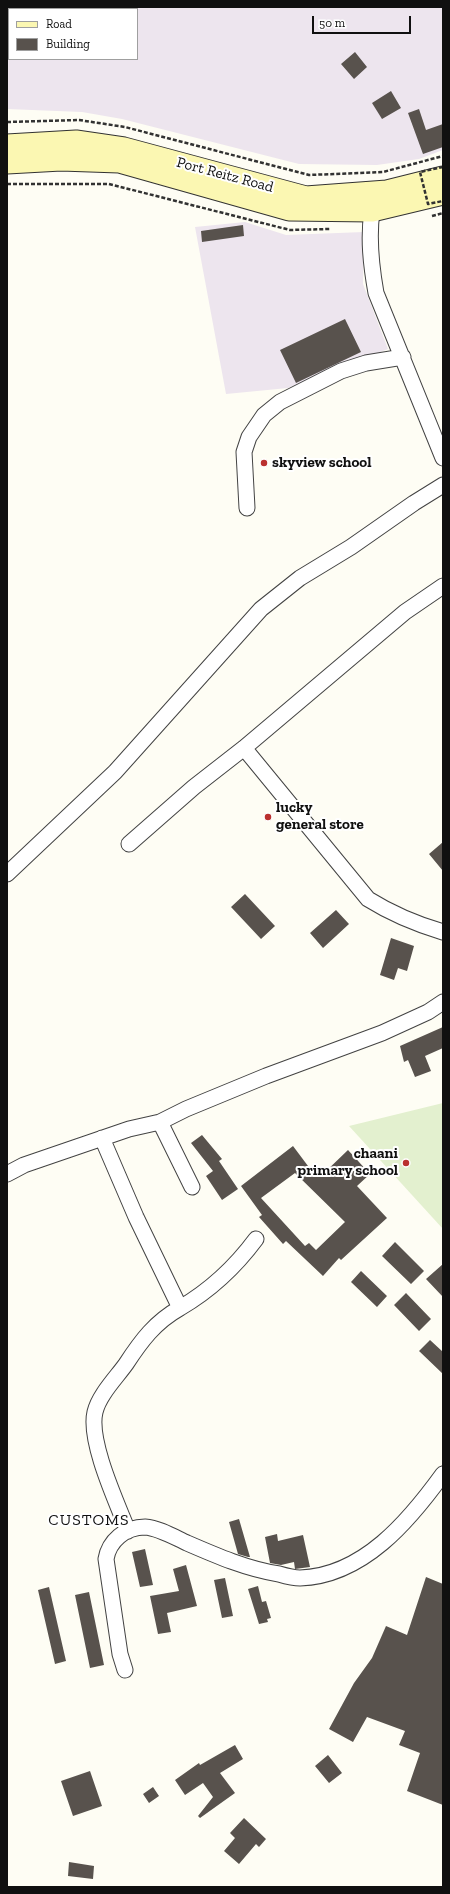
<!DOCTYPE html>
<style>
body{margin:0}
#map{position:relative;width:450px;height:1894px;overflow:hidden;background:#fefdf4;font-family:"Zilla Slab",serif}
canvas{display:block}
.frame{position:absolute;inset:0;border:8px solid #101010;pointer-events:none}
.legend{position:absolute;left:8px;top:8px;width:130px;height:52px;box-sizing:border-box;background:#fff;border:1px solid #9f9f9f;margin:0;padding:5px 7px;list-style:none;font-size:12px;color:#101010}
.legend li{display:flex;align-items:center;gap:8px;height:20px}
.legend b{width:20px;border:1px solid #9f9f9f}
.scale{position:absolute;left:312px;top:16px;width:99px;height:18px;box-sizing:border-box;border:2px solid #101010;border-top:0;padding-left:5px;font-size:12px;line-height:14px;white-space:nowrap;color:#101010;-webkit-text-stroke:3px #fff;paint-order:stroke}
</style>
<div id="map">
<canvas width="450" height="1894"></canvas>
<div class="frame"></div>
<ul class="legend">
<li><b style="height:5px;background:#fbf7b2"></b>Road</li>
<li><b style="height:11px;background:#58524d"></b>Building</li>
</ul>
<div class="scale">50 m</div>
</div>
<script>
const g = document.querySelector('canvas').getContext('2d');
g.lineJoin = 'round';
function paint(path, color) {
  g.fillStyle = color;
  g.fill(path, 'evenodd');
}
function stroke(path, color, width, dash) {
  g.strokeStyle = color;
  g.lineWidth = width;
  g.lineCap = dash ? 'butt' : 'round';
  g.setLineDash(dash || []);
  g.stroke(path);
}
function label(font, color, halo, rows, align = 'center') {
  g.font = font + ' "Zilla Slab",serif';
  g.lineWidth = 4;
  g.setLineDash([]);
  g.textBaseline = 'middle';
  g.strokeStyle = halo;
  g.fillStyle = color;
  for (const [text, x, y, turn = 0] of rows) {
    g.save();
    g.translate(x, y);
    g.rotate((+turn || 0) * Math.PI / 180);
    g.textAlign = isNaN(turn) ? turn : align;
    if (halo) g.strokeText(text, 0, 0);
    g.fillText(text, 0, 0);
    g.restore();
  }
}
paint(new Path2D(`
 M7,7H443V150L419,159L377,165L299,164L122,119L82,112L7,109ZM9,9H137V59H9Z
 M245,222L286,235L364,232L363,284L388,349L288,388L226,394L195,227Z`), '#ede5ee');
paint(new Path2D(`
 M443,1103V1229L349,1126Z`), '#e3f0cf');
paint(new Path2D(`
 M355,52L367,67L354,79L341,64Z
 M391,91L401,108L382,119L372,103Z
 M419,109L426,130L443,124V147L423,154L408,113Z
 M243,225L244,236L202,242L201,231Z
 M345,319L361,352L296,383L280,350Z
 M443,842V871L429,854Z
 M245,894L275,926L261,939L231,907Z
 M336,910L349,924L323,948L310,933Z
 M391,938L414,946L407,971L398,968L394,980L380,975Z
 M443,1027V1048L425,1056L431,1071L415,1077L408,1060L404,1062L400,1046Z
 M202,1135L222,1159L219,1161L238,1189L222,1200L206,1176L213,1171L191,1143Z
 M293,1146L311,1170L314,1167L322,1175L348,1150L370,1174L357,1186L387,1218L341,1260L339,1258L323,1276L286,1241L283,1244L259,1217L262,1215L241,1186ZM295,1173L345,1222L316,1250L309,1243L305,1246L261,1198Z
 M395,1242L424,1271L411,1284L382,1256Z
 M443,1264V1297L426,1279Z
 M361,1271L387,1296L377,1307L351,1282Z
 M406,1293L431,1319L419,1331L394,1305Z
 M430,1340L443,1352V1374L419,1351Z
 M239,1519L250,1557H248L238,1554L229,1522Z
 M277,1534L278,1541L303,1535L310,1567L295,1569L294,1562L281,1565L270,1563L265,1537Z
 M145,1549L153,1585L140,1587L132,1552Z
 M186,1565L197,1606L167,1613L171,1632L158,1634L150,1596L179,1591L173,1569Z
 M426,1577L443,1584V1805L407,1791L420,1753L399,1745L405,1731L367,1717L353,1742L329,1729L354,1683L372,1658L386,1626L407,1635Z
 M225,1578L233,1616L222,1618L214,1580Z
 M258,1586L262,1602L266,1601L271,1618L267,1619L268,1622L259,1624L248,1589Z
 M49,1587L66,1661L55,1664L38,1590Z
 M89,1592L104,1665L90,1668L75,1595Z
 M235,1745L243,1759L220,1773L235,1793L200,1818L198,1816L213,1797L203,1783L185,1795L175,1780L199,1763L200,1765Z
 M328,1755L342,1773L329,1783L315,1766Z
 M90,1771L102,1806L73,1816L61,1781Z
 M153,1787L159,1796L149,1803L143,1794Z
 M244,1818L266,1839L259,1847L256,1844L239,1864L224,1851L235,1838L230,1833Z
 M69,1862L94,1866L93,1879L68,1876Z`), '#58524d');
const street = new Path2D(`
 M372,211C368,239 371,265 376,293L443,458
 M247,508L244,452L249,437L264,415L280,402L341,371L366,363L403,357
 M244,748L368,899C392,914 416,924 443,932
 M129,844L194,787L244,748L405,612L443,586
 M7,874L115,772L261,609L300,578L351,547L414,503L443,485
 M160,1122L192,1187
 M102,1138L136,1217L180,1308C155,1322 141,1341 126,1364C116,1378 99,1395 95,1412C88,1441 117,1503 128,1531
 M7,1174L24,1165L129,1129L160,1122L186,1109L266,1076L382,1033L428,1012L443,1002
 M180,1308C209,1291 236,1266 256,1239
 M125,1670L120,1654L106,1559C109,1541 125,1527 145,1527C159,1528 174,1537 187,1543C217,1556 247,1569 279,1574C286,1576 294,1578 300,1578C363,1576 409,1521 443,1474`);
const secondary = new Path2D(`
 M7,145L76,141L124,148L306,197L387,191L443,177
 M7,163L61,160L119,162L289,210L372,211L443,194`);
stroke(street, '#434343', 17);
stroke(secondary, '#323232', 23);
stroke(new Path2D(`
 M7,122L79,120L125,127L309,175L383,172L443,156
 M7,184H109L290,230L330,229
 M432,216L443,213`), '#323232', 2.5, [4, 2]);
stroke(street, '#fff', 15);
stroke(secondary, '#fbf7b2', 21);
stroke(new Path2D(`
 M443,167L420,172L428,204L443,201`), '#323232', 2.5, [4, 2]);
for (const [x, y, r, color] of [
 [264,463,4,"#ba302e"],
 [268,817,4,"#ba302e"],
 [406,1163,4,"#ba302e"]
]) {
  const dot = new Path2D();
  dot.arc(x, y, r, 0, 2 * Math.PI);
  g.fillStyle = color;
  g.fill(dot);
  stroke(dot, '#fff', 1.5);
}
label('15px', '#101010', '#fff', [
 ["Port Reitz Road",225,175,15]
]);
label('bold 15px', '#101010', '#fff', [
 ["skyview school",272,463],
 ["lucky",276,808],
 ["general store",276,825],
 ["chaani",398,1154,"right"],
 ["primary school",398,1171,"right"]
], 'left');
g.letterSpacing = '1px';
label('16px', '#101010', '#fff', [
 ["CUSTOMS",89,1520]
]);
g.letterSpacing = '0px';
</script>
